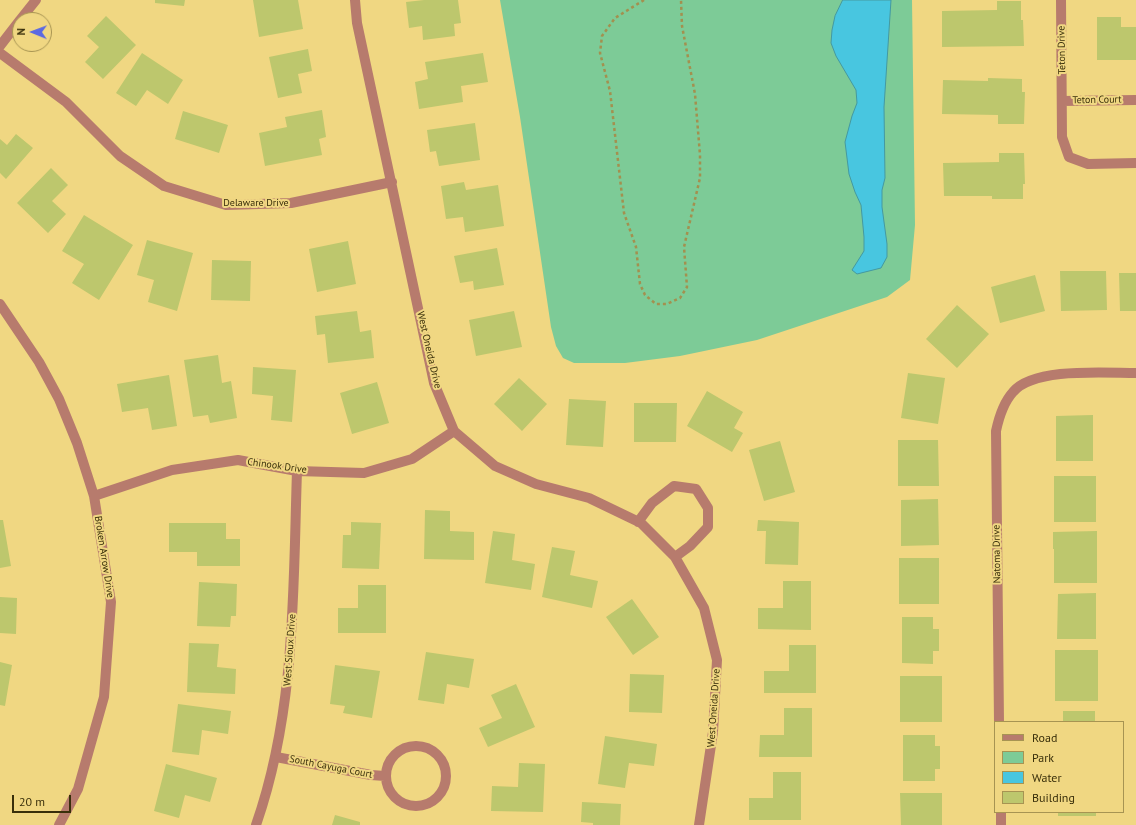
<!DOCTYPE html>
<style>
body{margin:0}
#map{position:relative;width:1136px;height:825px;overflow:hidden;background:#f0d782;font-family:"PT Sans",sans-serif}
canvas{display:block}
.legend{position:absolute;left:994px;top:721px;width:130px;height:92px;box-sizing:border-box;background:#f0d782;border:1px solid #a79452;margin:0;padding:5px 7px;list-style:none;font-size:12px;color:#392f0a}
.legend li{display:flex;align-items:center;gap:8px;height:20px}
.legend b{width:20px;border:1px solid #a79452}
.north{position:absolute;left:12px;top:12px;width:40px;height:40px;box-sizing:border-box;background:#f0d782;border:1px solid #a79452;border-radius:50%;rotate:271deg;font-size:11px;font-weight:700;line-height:16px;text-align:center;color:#392f0a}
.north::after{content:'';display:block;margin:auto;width:14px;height:18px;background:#5b69e1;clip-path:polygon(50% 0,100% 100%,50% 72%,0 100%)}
.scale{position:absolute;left:12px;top:795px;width:59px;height:18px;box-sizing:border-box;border:2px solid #392f0a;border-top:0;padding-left:5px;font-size:12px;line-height:14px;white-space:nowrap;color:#392f0a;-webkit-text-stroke:3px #f0d782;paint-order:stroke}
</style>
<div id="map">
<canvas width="1136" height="825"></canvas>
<ul class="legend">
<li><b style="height:5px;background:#b77b6d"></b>Road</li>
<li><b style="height:11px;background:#7dcb97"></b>Park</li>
<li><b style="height:11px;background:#48c6e0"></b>Water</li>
<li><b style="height:11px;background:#bdc76d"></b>Building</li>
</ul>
<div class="north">N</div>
<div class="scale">20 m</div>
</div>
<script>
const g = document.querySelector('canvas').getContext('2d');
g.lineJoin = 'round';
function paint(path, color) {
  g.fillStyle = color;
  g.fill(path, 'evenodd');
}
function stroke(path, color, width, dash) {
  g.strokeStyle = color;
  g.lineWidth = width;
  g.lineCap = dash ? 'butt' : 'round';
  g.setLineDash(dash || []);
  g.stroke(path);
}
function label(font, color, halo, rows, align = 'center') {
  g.font = font + ' "PT Sans",sans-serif';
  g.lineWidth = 4;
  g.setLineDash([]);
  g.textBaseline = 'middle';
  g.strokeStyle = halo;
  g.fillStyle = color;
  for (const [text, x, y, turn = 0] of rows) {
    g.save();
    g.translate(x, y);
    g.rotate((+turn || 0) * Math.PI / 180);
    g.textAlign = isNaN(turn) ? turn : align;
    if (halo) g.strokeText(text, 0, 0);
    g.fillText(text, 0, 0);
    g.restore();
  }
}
paint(new Path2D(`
 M500,0H912L915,225L910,280L887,297L757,340L680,356L625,363H574L563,358L556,346L551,327L520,117Z`), '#7dcb97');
const water = new Path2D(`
 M843,0H891L884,107L885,178L882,190V207L887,244V257L881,268L857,274L852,270L864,251V237L861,205L855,192L849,174L845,142L852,116L857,103L856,90L836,56L831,43L832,30L835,16Z`);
paint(water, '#48c6e0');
stroke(water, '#4499a0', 1);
paint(new Path2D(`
 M155,0H185L184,6L155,3Z
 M253,0H298L303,29L259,37Z
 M424,0H458L461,23L454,24L455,36L423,40L422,26L409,28L406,2Z
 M997,1H1021V20H1023L1024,46L942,47V11L997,10Z
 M106,16L136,45L103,79L85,62L99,47L87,36Z
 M1097,17H1121V27H1136V60H1097Z
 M308,49L312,71L298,74L302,93L278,98L269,57Z
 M142,53L183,80L168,104L147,90L136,106L116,93Z
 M483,53L488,82L461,86L463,102L419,109L415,82L428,79L425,62Z
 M988,78L1022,79V92H1025L1024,124H998V115L942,114L943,80L988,81Z
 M322,110L326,137L319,139L322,155L265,166L259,133L287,127L285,117Z
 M183,111L228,125L219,153L175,139Z
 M475,123L480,160L439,166L436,151L430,152L427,130Z
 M16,134L33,148L6,179L0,173V139L7,145Z
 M999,153H1024L1025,184H1023V199H992V196H944L943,163L999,162Z
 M51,168L68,185L52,201L66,214L48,233L17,203Z
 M464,182L466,190L498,185L504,226L465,232L463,217L446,219L441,186Z
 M84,215L133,245L99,300L72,283L84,264L62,251Z
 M147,240L193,253L177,311L148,302L154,280L137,275Z
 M348,241L356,284L317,292L309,249Z
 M497,248L504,285L474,290L473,281L460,283L454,256Z
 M212,260L251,261L250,301L211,300Z
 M1060,271H1106L1107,310L1061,311Z
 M1119,273H1136V311H1120Z
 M1035,275L1045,311L1000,323L991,287Z
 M957,305L989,334L957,368L926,339Z
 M357,311L360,332L371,330L374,358L328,363L325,334L317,335L315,316Z
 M514,311L522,347L476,356L469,320Z
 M218,355L222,383L231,381L237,418L210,423L208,415L193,417L184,360Z
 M253,367L296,370L292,422L271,420L273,396L252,394Z
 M908,373L945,378L938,424L901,418Z
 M169,375L177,426L152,430L148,408L122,412L117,384Z
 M519,378L547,404L522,431L494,404Z
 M377,382L389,423L352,434L340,393Z
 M707,391L743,412L734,428L743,433L732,452L687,426Z
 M569,399L606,401L603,447L566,445Z
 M634,403H677L676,442H634Z
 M1093,415V461H1056V416Z
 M898,440H938L939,486H898Z
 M780,441L795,492L764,501L749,450Z
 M1054,476H1096V522H1054Z
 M938,499L939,545L901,546V500Z
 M425,510L450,511V531L474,532V560L424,559Z
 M0,520H3L11,566L0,568Z
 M758,520L799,522L798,565L765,564L766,531H757Z
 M351,522L381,523L379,569L342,568L343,535H351Z
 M169,523H226V539H240V566H197V552H169Z
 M493,531L515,534L512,560L535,564L531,590L485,583Z
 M1097,531V583H1054V549H1053V532Z
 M552,547L575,551L570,575L598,581L592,608L542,597Z
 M899,558H939V604H899Z
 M783,581H811V630L758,629V608H783Z
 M199,582L237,584L236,616H231L230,627L197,626Z
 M358,585H386V633H338V608H358Z
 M1096,593V639H1057L1058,594Z
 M0,597L17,598L16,634L0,633Z
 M632,599L659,637L633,655L606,617Z
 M902,617H933V629H939V651H933V664L902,663Z
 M189,643L219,644L217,667L236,669L235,694L187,692Z
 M789,645H816V693H764V671H789Z
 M1055,650H1098V701H1055Z
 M426,652L474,659L469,688L447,684L444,704L418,700Z
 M0,662L12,665L5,706L0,705Z
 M335,665L380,671L372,718L343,713L345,706L330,704Z
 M630,674L664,675L662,713L629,712Z
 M900,676H942V722H900Z
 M516,684L535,727L488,747L479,728L502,718L491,695Z
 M178,704L231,711L228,734L202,730L199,755L172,752Z
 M784,708H812V757H759L760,735H784Z
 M1063,711H1095V722H1063Z
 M903,735H935V746H940V769H935V781H903Z
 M605,736L657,744L654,766L629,763L625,788L598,784Z
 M519,763L545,764L543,812L491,811L492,786L518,787Z
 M166,764L217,778L210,802L185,795L179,818L154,811Z
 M773,772H801V820H749V798H773Z
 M900,793H942V825H901Z
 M582,802L621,804L620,825H593V823L581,822Z
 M1058,812H1096V816H1058Z
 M335,815L360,822V825H332Z`), '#bdc76d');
stroke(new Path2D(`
 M644,0L615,18L602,36L600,53L610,91L624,213L636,247L640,284L645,295L656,304H667L680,298L687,287L684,247L700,178V155L695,94L682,26L681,0`), '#a3904f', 2.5, [3, 3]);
stroke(new Path2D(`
 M355,0L357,23L434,383L454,431L495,466L536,484L589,498L641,523L675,557L704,608L717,660L713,732L699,825
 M1061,0L1062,137L1069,157L1088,164L1136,163
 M20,20L36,0
 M0,46L20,20
 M0,53L66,102L120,156L164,186L226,205L291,203L392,182
 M1062,101L1136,100
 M0,304L39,362L59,399L77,443L94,496L111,602L104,697L78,789L59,825
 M94,496L172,470L238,460L297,471L364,473L412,459L454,431
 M638,522L652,503L674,486L696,489L708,508V527L690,546L675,557
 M999,722L996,431C999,417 1003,403 1013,392C1034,367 1105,373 1136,373
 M386 776a30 30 0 1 1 60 0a30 30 0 1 1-60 0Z
 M276,757L371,775L385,776
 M1001,812V825
 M256,825C296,711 293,590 297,471`), '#b77b6d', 10);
label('10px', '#392f0a', '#f0d782', [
 ["Teton Drive",1062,50,-91],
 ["Teton Court",1097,100,-1],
 ["Delaware Drive",256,203],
 ["West Oneida Drive",429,350,77],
 ["Chinook Drive",277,466,8],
 ["Natoma Drive",997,554,-91],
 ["Broken Arrow Drive",104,557,81],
 ["West Sioux Drive",290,650,-86],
 ["West Oneida Drive",714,708,-86],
 ["South Cayuga Court",331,767,11]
]);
</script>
